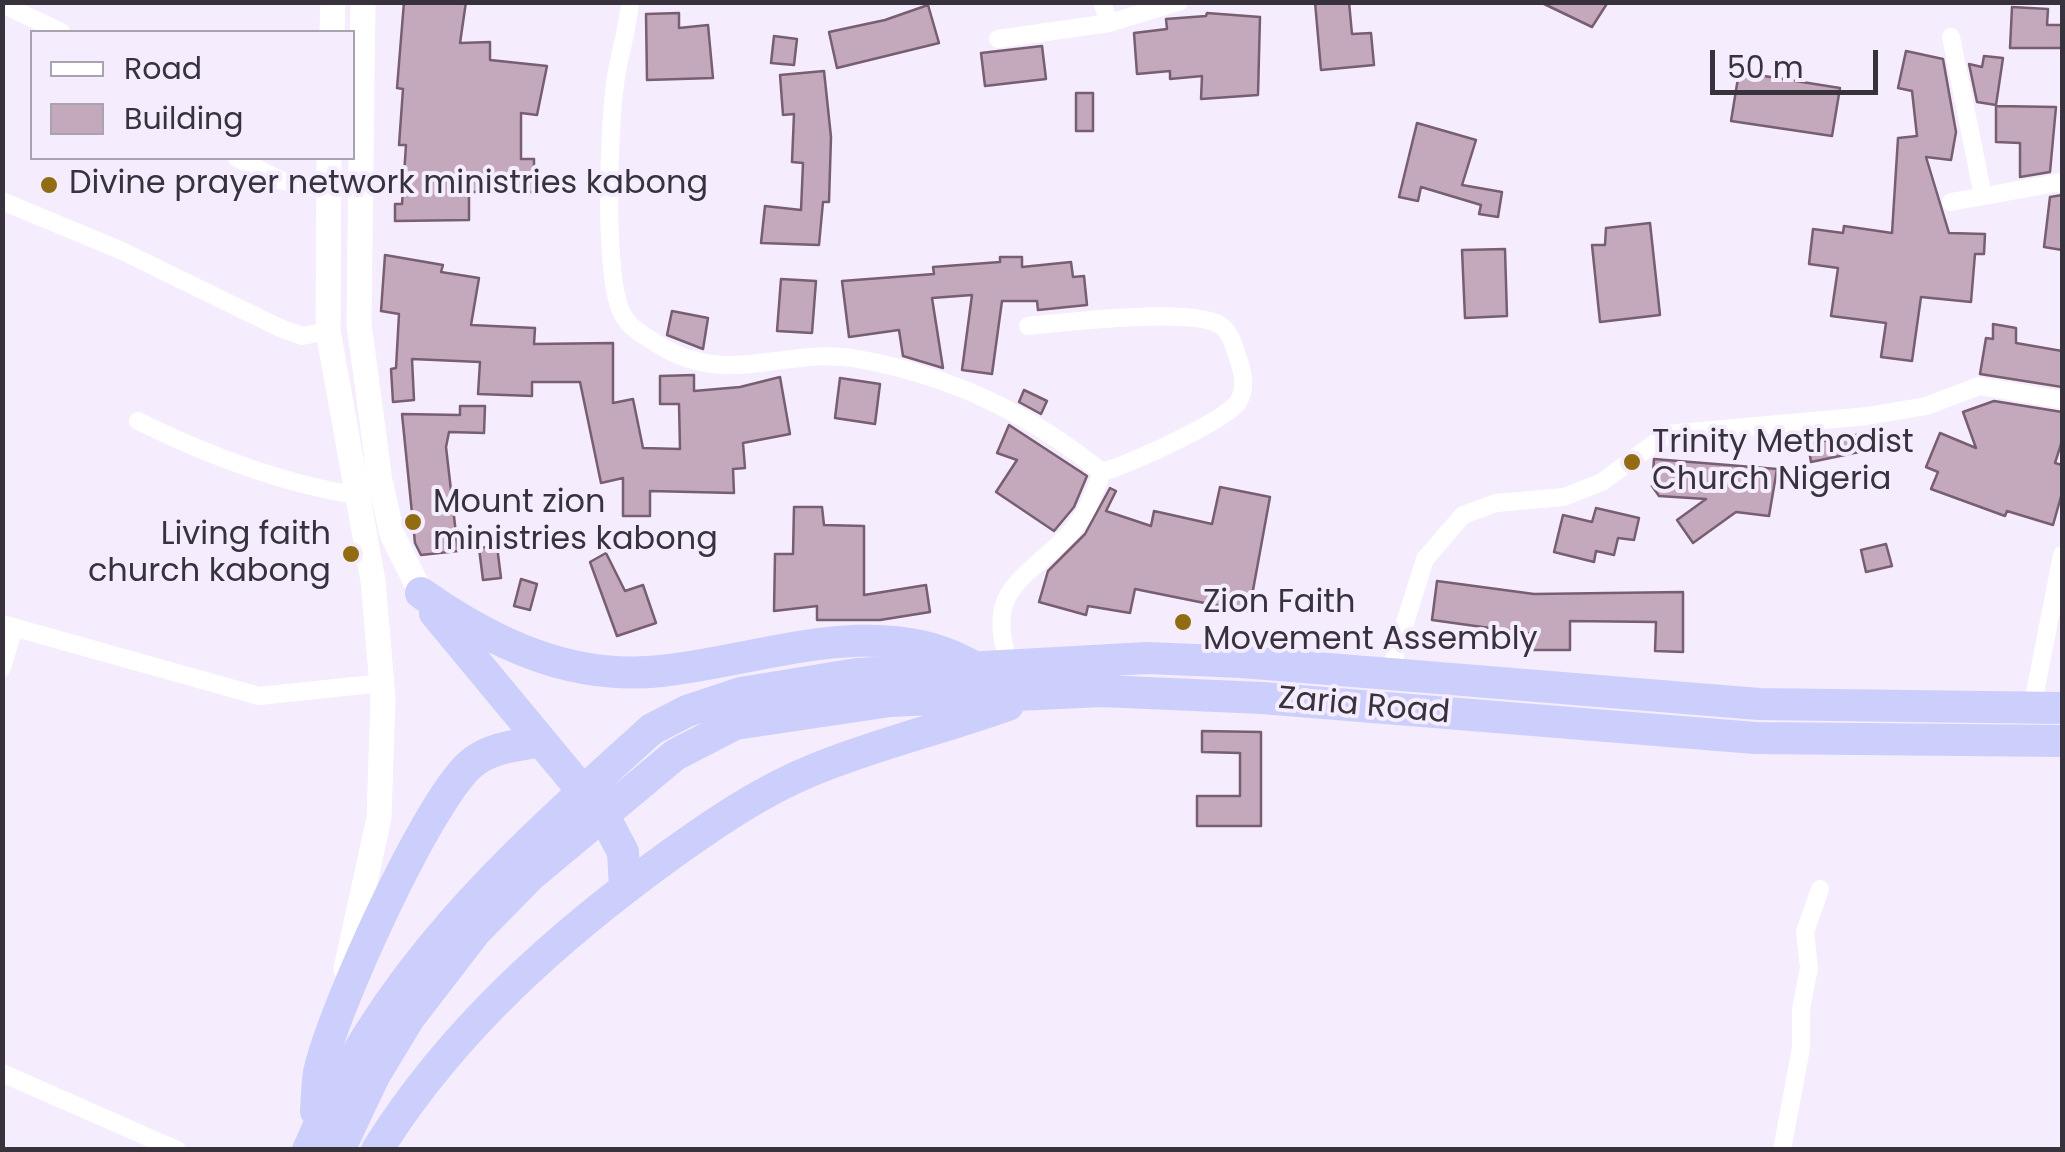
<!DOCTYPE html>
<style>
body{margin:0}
#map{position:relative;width:2065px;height:1152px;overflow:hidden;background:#f5ecfe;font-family:Poppins,sans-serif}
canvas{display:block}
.frame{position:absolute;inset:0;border:5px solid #38323d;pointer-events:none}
.legend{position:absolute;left:30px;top:30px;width:325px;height:130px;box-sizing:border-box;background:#f5ecfe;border:2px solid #a9a2b1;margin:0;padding:12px 18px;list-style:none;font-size:30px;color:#38323d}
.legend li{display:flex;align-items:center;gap:20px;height:50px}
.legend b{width:50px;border:2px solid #a9a2b1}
.scale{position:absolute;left:1710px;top:50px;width:168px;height:45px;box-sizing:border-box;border:5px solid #38323d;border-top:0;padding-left:12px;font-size:30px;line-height:35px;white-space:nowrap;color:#38323d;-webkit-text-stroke:8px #f5ecfe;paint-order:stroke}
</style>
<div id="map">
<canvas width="2065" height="1152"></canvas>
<div class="frame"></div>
<ul class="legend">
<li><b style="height:12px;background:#fff"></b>Road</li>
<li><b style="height:28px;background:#c4a8bc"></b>Building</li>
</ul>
<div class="scale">50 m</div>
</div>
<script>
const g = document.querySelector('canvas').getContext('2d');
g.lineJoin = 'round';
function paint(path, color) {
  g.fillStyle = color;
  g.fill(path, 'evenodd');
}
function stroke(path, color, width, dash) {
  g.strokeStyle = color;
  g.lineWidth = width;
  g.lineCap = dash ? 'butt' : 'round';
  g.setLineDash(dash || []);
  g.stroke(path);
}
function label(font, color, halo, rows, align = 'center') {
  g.font = font + ' Poppins,sans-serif';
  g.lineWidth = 8;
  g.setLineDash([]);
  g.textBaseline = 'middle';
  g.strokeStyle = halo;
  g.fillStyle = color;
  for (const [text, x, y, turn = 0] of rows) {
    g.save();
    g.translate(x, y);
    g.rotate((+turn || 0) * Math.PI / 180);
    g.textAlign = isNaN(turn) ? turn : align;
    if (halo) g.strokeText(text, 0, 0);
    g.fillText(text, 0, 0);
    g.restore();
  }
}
const building = new Path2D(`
 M404,2H466L460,43L490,42V60L547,66L537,115L521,113V159H534V192H469V220L395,221V204H402L406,145H399L403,89L397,88Z
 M1315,2H1349L1352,34L1371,33L1374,65L1321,70Z
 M1540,2H1608L1592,27Z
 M928,5L939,43L837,68L829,32L885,20Z
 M2012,7L2048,9L2047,25H2062V48H2010Z
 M679,13V28L708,25L713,78L647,80L646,14Z
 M1207,13L1260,17L1258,95L1201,99L1202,76L1170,79V71L1137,74L1134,33L1167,29L1166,19L1206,16Z
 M774,36L797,39L794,65L771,63Z
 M1042,46L1046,79L985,86L981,53Z
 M1906,51L1943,59L1956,132L1951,160L1926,157L1949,233L1985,234L1984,254H1975L1971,302L1921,297L1912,361L1881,357L1886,323L1831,316L1838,268L1809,264L1813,229L1843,233L1844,226L1892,233L1898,138L1917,136L1912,91L1898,88Z
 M1984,56L2003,58L1996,105L1977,102L1969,64L1982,67Z
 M824,71L831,137L829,202H823L819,245L761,243L765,206L801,210L803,163L792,162L794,114L783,115L780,75Z
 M1739,72L1840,88L1832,136L1731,121Z
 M1076,93H1093V131H1076Z
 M1996,106L2056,107L2050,172L2020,177V143L1996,142Z
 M1417,123L1476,140L1462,185L1502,192L1498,217L1479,214L1481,205L1421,187L1418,201L1399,197Z
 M2062,195V250L2044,247L2050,197Z
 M1650,223L1660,315L1600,322L1592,245H1605L1606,228Z
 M1505,249L1507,316L1465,318L1462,250Z
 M385,255L443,265L441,272L479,278L471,325L535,328L534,344L613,343V403L633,399L643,448L680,449L679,404H660V376L694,375V391L740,387L780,377L790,434L743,443L745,468L733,469L734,493L650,491V516H623V478L601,483L580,382H532V396L478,394L480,362L412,359L414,400L393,402L391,369L396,368L399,314L381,311Z
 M1000,257H1022V267L1071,262L1073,277L1084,276L1087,305L1038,310L1037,301H1002L992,374L962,370L972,295L932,298L943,368L903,356L899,330L849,337L842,281L934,274L933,267L1000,262Z
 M781,279L816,281L812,333L777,331Z
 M672,311L708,318L703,349L667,335Z
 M1993,324L2016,328V343L2062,351V387L1980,374L1986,338L1993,339Z
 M840,378L880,384L875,424L835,418Z
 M1024,390L1047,401L1041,414L1019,402Z
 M1994,401L2062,412V441L2055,463L2062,465V493L2053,525L2007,511L2005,516L1931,489L1938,472L1926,467L1940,433L1976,448L1963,412Z
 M460,406H485L484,433L449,432L446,447L458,551L421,555L415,543L402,414L460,415Z
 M1009,425L1087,476L1074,507L1054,531L996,492L1017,460L997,453Z
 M1861,434L1864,451L1811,462L1808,444Z
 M1654,459L1777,469L1769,516L1736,512L1693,543L1677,520L1706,499L1659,496L1652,486Z
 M1220,487L1270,497L1249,612L1135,589L1130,613L1088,606L1086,615L1039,602L1048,571L1085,534L1110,488L1116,491L1106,511L1151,526L1154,511L1212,524Z
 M794,507H822L824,525L864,526V595L926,585L930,612L880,620H817V606L774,611L775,554H793Z
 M1596,508L1639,518L1634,540L1618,538L1614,555L1596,551L1594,562L1554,552L1563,515L1592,522Z
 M1886,544L1892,566L1866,572L1861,550Z
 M497,546L501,578L483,580L479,548Z
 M606,553L625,591L643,585L656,623L617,636L590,562Z
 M521,579L537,584L530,610L514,606Z
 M1437,581L1534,594L1683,592V652L1655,651L1656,622L1570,621V650H1533V634L1432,620Z
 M1202,731L1261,732V826H1197V796H1240V753L1202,752Z`);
paint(building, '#c4a8bc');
stroke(building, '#775e71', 2.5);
stroke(new Path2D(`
 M630,2C628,28 620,52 616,77C609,119 602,284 624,317C632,330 647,337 659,345C731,389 787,345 858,359C952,376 1028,413 1102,472
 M1102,2L1109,23L1179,2
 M2,4L61,32
 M1951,37L1983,196
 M998,39L1109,23
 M237,158L280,180L329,191
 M2,201L120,250L280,328L302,336L328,331
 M1951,202L2062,182
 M138,421C207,455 279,483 355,495
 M2,624L259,696L383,683
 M1009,664C984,589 1023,582 1069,534C1086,516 1093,496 1102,472C1127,465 1224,422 1238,402C1247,389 1243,372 1238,358C1234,347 1231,332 1220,325C1190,307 1066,322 1028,326
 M2,668L14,627
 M1389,674L1425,559L1463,515L1496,503L1564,497L1602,482L1667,434L1868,416L1926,406L1979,386L2062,400
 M2032,708L2062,555
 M2,1073L177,1150
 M1782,1150L1801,1048V1009L1809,968L1805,932L1820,889`), '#fff', 18);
stroke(new Path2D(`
 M363,2L359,324L380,481L392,534L421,593
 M332,32L333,2
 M329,158L328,331L373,581L383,698L379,818L346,969`), '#fff', 25);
stroke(new Path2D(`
 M421,593C492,643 571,681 661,671C758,661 875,613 967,663
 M435,613L605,818L623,852L625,888
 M316,1111C317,1098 317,1085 319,1073C331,1014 428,799 472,763C490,748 514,746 537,742
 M308,1150C385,968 509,858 652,729L687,711L741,693L857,674L1147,658L1242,662L1759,704L2062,708
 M339,1150L374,1076L409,1018L476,931L530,876L675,755L735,724L890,701L1102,691L1262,698L1755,738L2062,741
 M377,1150C452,1030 557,937 670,855C715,823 761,791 813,770C876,744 944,728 1008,705`), '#cccffb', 32);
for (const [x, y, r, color] of [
 [49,185,10,"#916c13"],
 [1632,462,10,"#916c13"],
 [413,522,10,"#916c13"],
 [351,554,10,"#916c13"],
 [1183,622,10,"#916c13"]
]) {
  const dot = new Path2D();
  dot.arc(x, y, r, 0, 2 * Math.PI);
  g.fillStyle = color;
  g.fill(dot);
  stroke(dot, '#f5ecfe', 4);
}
label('32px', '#38323d', '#f5ecfe', [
 ["Divine prayer network ministries kabong",69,185],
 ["Trinity Methodist",1652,444],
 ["Church Nigeria",1652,481],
 ["Mount zion",433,504],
 ["ministries kabong",433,541],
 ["Living faith",331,536,"right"],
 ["church kabong",331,573,"right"],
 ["Zion Faith",1203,604],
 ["Movement Assembly",1203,641]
], 'left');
label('32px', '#38323d', '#f5ecfe', [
 ["Zaria Road",1364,707,5]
]);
</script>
